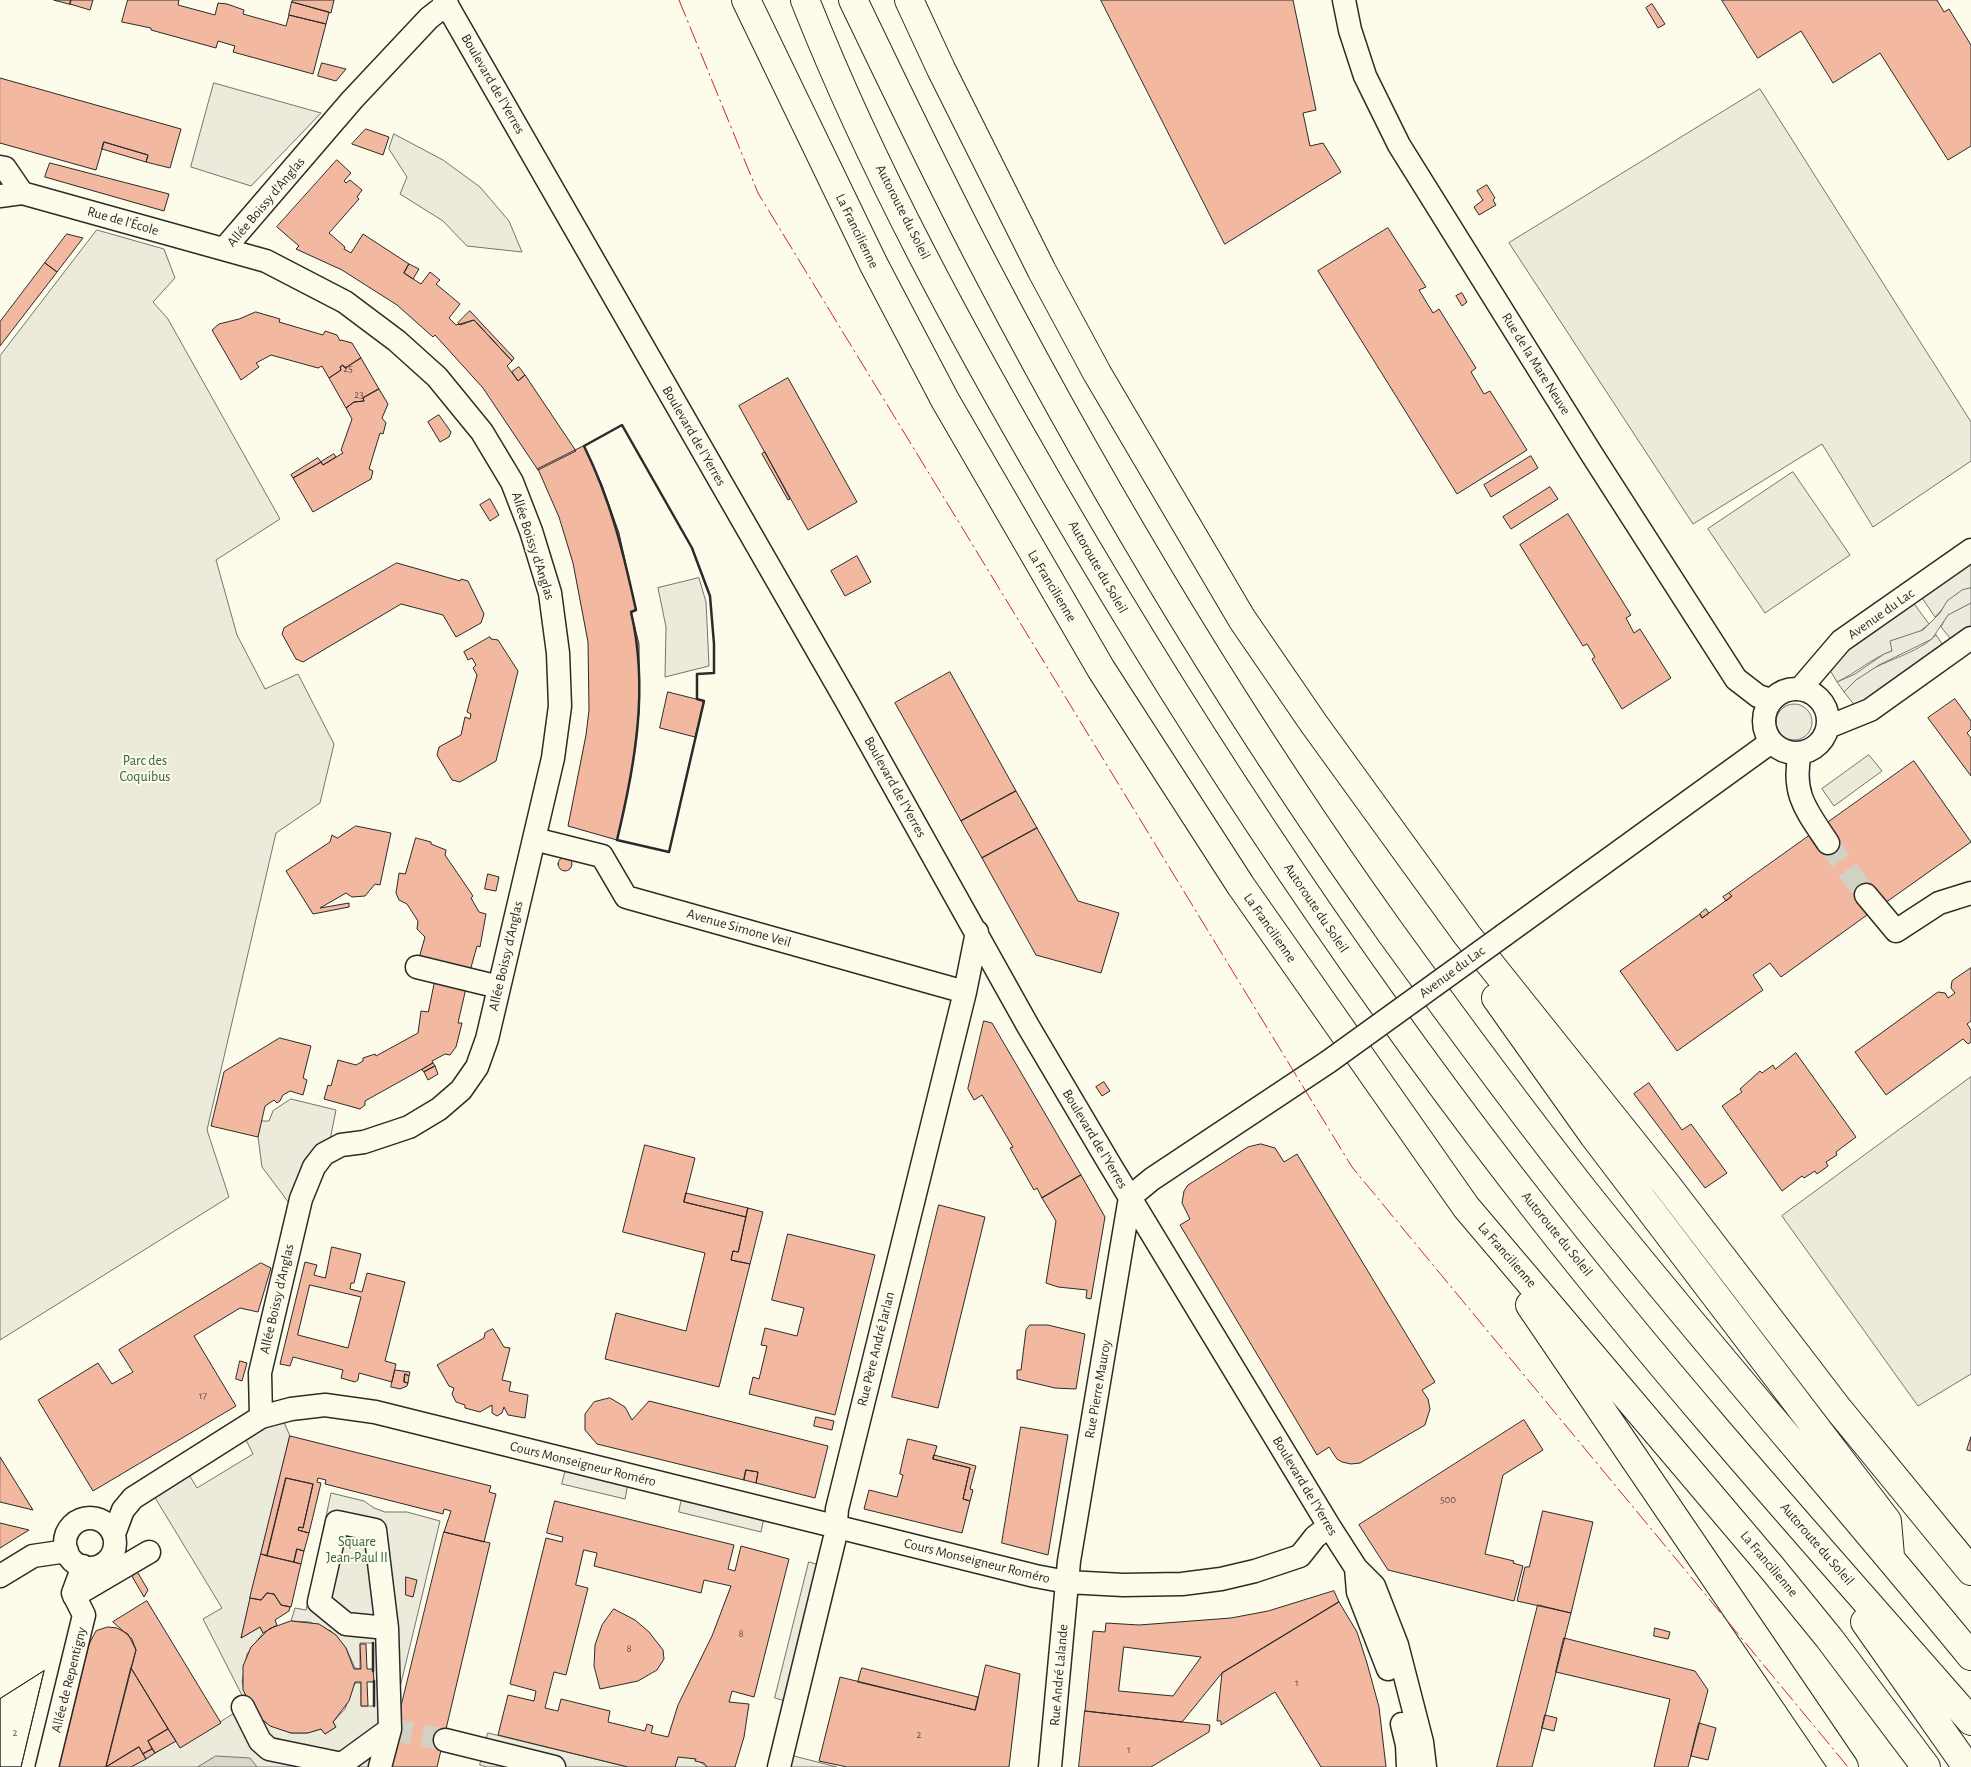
<!DOCTYPE html>
<meta charset="utf-8">
<style>
body{margin:0}
canvas{display:block;background:#fdfbea}
</style>
<canvas width="1971" height="1767"></canvas>
<script>
const g = document.querySelector('canvas').getContext('2d');
g.lineJoin = 'round';
function paint(path, color) {
  g.fillStyle = color;
  g.fill(path, 'evenodd');
}
function stroke(path, color, width, dash) {
  g.strokeStyle = color;
  g.lineWidth = width;
  g.lineCap = dash ? 'butt' : 'round';
  g.setLineDash(dash || []);
  g.stroke(path);
}
function label(font, color, halo, rows, align = 'center') {
  g.font = font + ' "Alegreya Sans",sans-serif';
  g.lineWidth = 4;
  g.setLineDash([]);
  g.textBaseline = 'middle';
  g.strokeStyle = halo;
  g.fillStyle = color;
  for (const [text, x, y, turn = 0] of rows) {
    g.save();
    g.translate(x, y);
    g.rotate((+turn || 0) * Math.PI / 180);
    g.textAlign = isNaN(turn) ? turn : align;
    if (halo) g.strokeText(text, 0, 0);
    g.fillText(text, 0, 0);
    g.restore();
  }
}
const green = new Path2D(`
 M97,230L164,249L175,278L153,302L168,319L280,519L216,560L237,635L265,689L298,674L334,744L320,803L276,833L207,1130L229,1197L0,1340V356Z
 M1793,472L1850,555L1765,613L1708,529Z
 M1971,560V588L1955,595L1935,617L1920,595Z
 M1912,601L1929,624L1918,633L1891,641L1892,651C1872,658 1856,673 1837,682L1828,667L1845,649Z
 M1971,603V630L1953,642L1941,627L1947,615Z
 M1936,635L1945,648L1856,707L1844,692C1866,661 1911,660 1936,635Z
 M1776 722a18 18 0 1 1 36 0a18 18 0 1 1-36 0Z
 M1869,755L1882,771L1834,806L1822,789Z`);
paint(green, '#ecebdb');
stroke(green, '#74746e', 1);
const parking = new Path2D(`
 M214,83L321,113L251,186L191,167Z
 M1760,89L1971,422V461L1873,527L1822,444L1693,524L1509,243Z
 M394,134L443,160L480,187L509,221L522,252L467,246L443,221L400,194L407,177L389,149Z
 M699,578L706,602L709,666L665,677L666,627L658,588Z
 M1971,588V603L1948,615L1932,639L1879,665L1856,680L1844,692L1837,682L1855,674L1884,654L1892,651L1890,641L1923,630L1940,613L1947,601L1962,590Z
 M1971,1077V1374L1918,1406L1782,1216Z
 M291,1099L336,1110L330,1140L317,1145L304,1160L289,1203L262,1167L258,1137L261,1121H269L273,1111Z
 M283,1420L290,1436L241,1638L260,1627L263,1633L247,1654L242,1682L246,1698L257,1715L266,1723L291,1733H307L321,1729L325,1734L336,1727L333,1722L345,1709L355,1683H361V1706H374L373,1643H360V1669L355,1668L346,1648L331,1631L310,1622L291,1621L295,1608L306,1610L331,1493L364,1501L374,1508L385,1512H407L440,1521L390,1729L386,1767H131L176,1741L180,1747L247,1705L203,1619L222,1608L154,1496L188,1473L197,1488L253,1454L245,1438Z
 M566,1469L628,1484L625,1499L562,1484Z
 M682,1498L764,1518L761,1532L679,1512Z
 M809,1562L827,1567L795,1704L775,1698Z
 M488,1733L624,1766L629,1745L696,1759L707,1767H487L480,1765Z
 M782,1753L837,1767H779Z`);
paint(parking, '#eceadb');
stroke(parking, '#74746e', 1);
const water = new Path2D(`
 M216,1756L250,1758L257,1767H198Z`);
paint(water, '#d8d7c9');
stroke(water, '#74746e', 1);
const building = new Path2D(`
 M54,0H71L70,4Z
 M71,0H93L90,10L70,4Z
 M128,0H179L178,5L215,15L218,3L227,4L244,10L243,14L286,26L289,15L326,24L313,74L233,52L235,46L218,41L216,48L151,30V28L122,22Z
 M293,0H334L331,13L292,2Z
 M1101,0H1293L1316,110L1303,113L1310,146L1323,143L1341,172L1225,244Z
 M1722,0H1937L1944,12L1949,9L1971,45V146L1948,160L1880,53L1833,83L1801,31L1758,58Z
 M292,2L329,12L326,24L289,15Z
 M1652,4L1665,24L1658,28L1646,8Z
 M322,63L346,69L336,81L318,76Z
 M0,78L181,129L170,168L146,162L148,155L104,142L96,170L0,143Z
 M366,129L389,137L383,155L352,144Z
 M104,142L148,155L146,162L102,149Z
 M337,160L351,173L344,181L346,183L350,180L362,190L357,197L359,199L329,233L345,247L344,249L351,253L363,234L409,264L404,273L421,284L430,272L440,280L436,284L460,304L449,318L456,325L474,320L512,361L507,366L518,381L525,375L576,451L538,470L483,388L435,335L433,337L397,305L342,270L296,249L299,246L277,227Z
 M50,163L169,194L164,211L45,177Z
 M1487,185L1495,198L1493,200L1496,205L1479,215L1474,207L1483,200L1477,191Z
 M1388,228L1426,287L1419,290L1433,313L1439,309L1476,368L1471,372L1484,394L1490,391L1527,450L1457,494L1318,271Z
 M67,234L83,238L57,272L45,263Z
 M45,263L57,272L0,346V322Z
 M409,264L419,269L413,279L404,273Z
 M1462,293L1467,302L1462,306L1456,296Z
 M470,311L514,358L512,361L474,320L460,325L458,323Z
 M256,312L280,319L279,322L323,335L325,331L337,335L340,341L341,340L352,343L361,358L345,368L343,365L340,367L341,370L329,378L322,366L318,368L271,355L256,363L259,367L241,380L212,330L219,324L239,319Z
 M361,358L379,389L363,398L364,401L354,402L346,408L329,378L341,370L340,367L343,365L345,368Z
 M519,367L525,375L518,381L512,372Z
 M788,378L857,502L808,530L739,406Z
 M379,389L388,404L382,418L386,423L383,434L380,433L369,469L373,471L371,479L313,512L293,478L321,462L323,465L343,453L341,450L352,419L346,408L354,402L364,401L363,398Z
 M439,415L451,432L449,437L440,442L428,422Z
 M584,446L602,485L619,533L636,610L631,612L639,644V713L631,776L617,840L568,826L586,735L589,710L588,642L573,563L559,517L538,469Z
 M765,452L790,499L788,500L762,454Z
 M334,454L336,457L323,465L321,462Z
 M1531,456L1538,468L1491,497L1484,485Z
 M318,458L321,462L293,478L291,475Z
 M1550,487L1558,499L1511,529L1503,517Z
 M490,499L499,515L490,521L480,505Z
 M1568,514L1631,615L1626,618L1634,633L1640,629L1671,678L1622,709L1592,659L1595,657L1587,644L1583,646L1520,545Z
 M857,556L871,582L845,596L831,571Z
 M397,563L460,581L461,579L468,581L484,614L481,623L456,637L443,615L401,604L303,662L296,659L282,634L284,628Z
 M490,637L491,639L498,640L518,671L496,761L460,782L452,780L437,755L439,747L461,735L465,717L470,719L471,714L467,712L477,675L473,668L476,665L472,658L468,660L464,652Z
 M950,672L1016,791L961,821L895,703Z
 M668,692L704,701L695,737L660,728Z
 M1955,699L1971,721V729L1967,733L1971,738V776L1928,718Z
 M1914,761L1971,842L1885,903L1858,901L1867,915L1781,977L1770,963L1753,975L1763,990L1677,1051L1620,971L1700,914L1702,918L1732,896L1729,893Z
 M1016,791L1037,828L982,858L961,821Z
 M356,826L391,833L380,885L375,884L365,896L352,897L346,893L320,908L349,903V907L313,914L286,871L330,842L332,835L337,838Z
 M1037,828L1078,901L1119,913L1101,973L1036,955L982,858Z
 M416,838L431,842V844L446,850L445,855L473,896L471,898L479,912L486,914L480,947L477,946L470,971L419,958L425,937L417,929L418,921L407,904L399,900L396,893L399,873L405,874Z
 M558 864a7 7 0 1 1 14 0a7 7 0 1 1-14 0Z
 M488,874L499,877L496,891L485,889Z
 M1729,893L1732,896L1726,901L1723,897Z
 M1706,909L1709,913L1702,918L1700,914Z
 M1971,968V1021L1967,1024L1971,1030V1042L1968,1044L1963,1039L1886,1095L1855,1052L1938,992L1945,993L1948,998L1955,993L1951,988L1952,981Z
 M435,981L466,988L458,1023H462L456,1047L450,1055L445,1054L432,1061L433,1063L365,1101V1105L360,1109L324,1099L328,1085L331,1086L338,1060L356,1065L363,1061V1058L375,1054L376,1056L418,1033L421,1011L428,1012Z
 M984,1021L992,1023L1081,1175L1042,1198L1037,1188L1034,1190L1010,1148L1013,1147L982,1095L974,1100L968,1089Z
 M280,1038L311,1046L303,1078L307,1080L303,1095L290,1091L283,1095L280,1101L277,1103L274,1100L265,1106L258,1137L211,1126L224,1072Z
 M1796,1053L1856,1137L1836,1152L1837,1155L1826,1162L1828,1166L1817,1174L1815,1171L1804,1178L1802,1176L1782,1191L1722,1106L1742,1092L1740,1089L1760,1071L1762,1073L1773,1065L1775,1069Z
 M433,1063L435,1066L424,1072L422,1070Z
 M435,1066L438,1074L428,1080L424,1072Z
 M1104,1082L1110,1091L1102,1096L1096,1087Z
 M1649,1083L1682,1130L1691,1124L1727,1173L1705,1188L1634,1094Z
 M1261,1144L1275,1148L1284,1162L1297,1154L1435,1382L1422,1390L1428,1399L1430,1409L1425,1425L1360,1463L1351,1464L1342,1462L1337,1459L1329,1447L1317,1455L1180,1225L1190,1219L1182,1203L1184,1191L1188,1185L1248,1147Z
 M645,1145L695,1158L684,1202L746,1217L738,1252L733,1251L731,1260L750,1264L719,1387L605,1359L616,1313L686,1331L705,1253L623,1232Z
 M1081,1175L1105,1217L1091,1299L1086,1298L1087,1290L1058,1287L1046,1283L1056,1221L1042,1198Z
 M686,1193L748,1208L746,1217L684,1202Z
 M939,1205L985,1217L938,1408L892,1397Z
 M748,1208L763,1212L750,1264L731,1260L733,1251L738,1252Z
 M788,1234L875,1255L835,1415L749,1394L753,1377L759,1379L767,1346L761,1345L765,1328L797,1336L804,1308L772,1300Z
 M332,1247L361,1254L354,1283H351L350,1289L362,1292L367,1273L405,1282L385,1361L396,1364L392,1382L359,1373L358,1380L355,1382L341,1378L343,1370L293,1357L290,1366L280,1364L305,1262L317,1265L314,1275L325,1278ZM310,1285L361,1297L348,1348L298,1335Z
 M261,1263L271,1268L258,1312L240,1308L194,1336L236,1406L93,1491L38,1400L98,1363L112,1384L133,1372L119,1350Z
 M1030,1325H1048L1085,1334L1076,1389L1055,1388L1017,1379V1370H1021L1026,1330Z
 M493,1329L504,1347L510,1348L502,1380L511,1382L509,1391L528,1395L525,1418L508,1415L504,1407L502,1413L497,1416L492,1413V1405L480,1412L465,1408V1405L456,1402L452,1394L454,1388L449,1386L437,1365L484,1338L485,1333Z
 M240,1361L247,1363L242,1381L236,1379Z
 M395,1370L410,1372L409,1376L405,1374L404,1382L408,1383L407,1386L400,1389L391,1387Z
 M405,1374L409,1376L408,1383L404,1382Z
 M610,1398L625,1407L632,1420L649,1401L828,1446L815,1498L756,1483L758,1472L746,1470L744,1480L597,1444L585,1430V1414L594,1402Z
 M816,1417L834,1421L832,1430L814,1426Z
 M1524,1420L1543,1450L1503,1475L1485,1554L1514,1561L1513,1563L1523,1566L1514,1601L1388,1570L1359,1525Z
 M1021,1427L1068,1435L1048,1555L1002,1543Z
 M290,1436L491,1486L489,1492L496,1494L484,1542L444,1532L451,1511L444,1509L443,1514L325,1484L326,1480L318,1478L317,1482L321,1483L309,1533L298,1530L299,1527L303,1528L313,1484L286,1478L267,1556L261,1554Z
 M1971,1437V1451L1967,1450Z
 M908,1439L937,1446L933,1459L970,1468L963,1499L970,1501L962,1533L864,1509L869,1490L897,1497L903,1475L900,1474Z
 M934,1455L976,1466L970,1489L973,1490L970,1501L963,1499L970,1468L933,1459Z
 M0,1457L33,1510L0,1502Z
 M746,1470L758,1472L756,1483L744,1480Z
 M286,1478L313,1484L303,1528L299,1527L298,1530L309,1533L304,1551L297,1549L294,1562L267,1556Z
 M555,1501L734,1545L728,1569L735,1571L741,1546L789,1559L754,1697L732,1691L729,1702L749,1704L744,1737L735,1767H707L704,1763L695,1761L696,1759L678,1757L675,1767H628L498,1735L508,1695L534,1701L536,1691L510,1684L546,1538L562,1542L563,1537L547,1533ZM584,1550L597,1553L594,1566L701,1593L704,1580L731,1586L712,1636L678,1705L668,1737L651,1733L653,1726L647,1724L645,1731L608,1722L610,1711L561,1699L558,1711L545,1708L554,1672L566,1675L588,1588L576,1585Z
 M1543,1511L1593,1522L1571,1613L1517,1601L1525,1567H1529Z
 M0,1523L29,1530L0,1548Z
 M444,1532L490,1543L437,1767H386L402,1721L398,1720Z
 M297,1549L304,1551L301,1564L294,1562Z
 M261,1554L301,1564L291,1607L281,1605L274,1594L267,1593L261,1600L250,1598Z
 M135,1568L148,1590L144,1597L129,1571Z
 M406,1577L417,1580L413,1597L406,1595Z
 M1334,1591L1339,1602L1222,1673L1182,1722L1085,1711L1093,1631L1105,1632L1106,1623L1139,1625L1231,1618L1268,1611ZM1124,1647L1201,1657L1173,1696L1119,1691Z
 M267,1593L274,1594L281,1605L290,1607L289,1611L275,1620L277,1625L263,1633L260,1627L241,1638L250,1598L261,1600Z
 M147,1601L221,1723L180,1748L131,1668L136,1650L132,1639L113,1622Z
 M1339,1602L1357,1632L1367,1663L1379,1707L1386,1767H1321L1275,1692L1221,1725V1721H1217L1222,1673Z
 M1538,1605L1571,1613L1542,1728L1532,1767H1497Z
 M614,1609L635,1620L649,1632L663,1650L664,1659L657,1670L638,1681L600,1689L594,1666L595,1645L602,1625Z
 M291,1621L319,1624L336,1635L346,1648L354,1669H361L360,1644H366L367,1669H373L374,1682H367L368,1706H361V1682H355L349,1701L333,1722L336,1727L325,1734L321,1729L308,1733H291L270,1726L257,1715L243,1690V1666L251,1647L269,1629Z
 M108,1627L117,1628L128,1634L136,1650L106,1767H59L89,1644L96,1631Z
 M1655,1628L1670,1632L1668,1639L1654,1636Z
 M1564,1638L1695,1671L1708,1690L1688,1767H1654L1670,1699L1556,1672Z
 M986,1665L1020,1674L1009,1767H847L819,1761L840,1677L975,1710Z
 M131,1668L168,1729L148,1741L152,1749L143,1754L139,1747L106,1767Z
 M862,1668L978,1697L975,1710L858,1682Z
 M44,1671L21,1767H0V1699Z
 M44,1671L21,1767H0V1699Z
 M1085,1711L1182,1722L1210,1725L1209,1732L1151,1767H1079Z
 M1545,1715L1557,1718L1554,1731L1542,1728Z
 M1699,1723L1716,1728L1708,1760L1691,1756Z
 M168,1729L176,1741L155,1753L148,1741Z
 M139,1747L146,1759L131,1767H106Z
 M152,1749L155,1753L146,1759L143,1754Z`);
paint(building, '#f2b8a0');
stroke(building, '#2b2b2b', 1);
stroke(new Path2D(`
 M1828,843L1866,895
 M390,1729L445,1740`), '#d3d1c4', 22, [22, 11]);
const minor = new Path2D(`
 M444,0L847,702L1028,1026L1109,1163L1329,1526L1356,1568L1374,1586L1397,1645L1422,1742L1425,1767
 M1344,0L1350,30L1365,76L1399,145L1591,453L1736,679L1758,696L1771,700
 M0,167L5,168L22,193
 M0,196L22,193L266,261L345,302L397,341L437,377L482,432L512,482L531,531L550,593L558,653L560,706L553,758L487,1039L477,1067L461,1090L439,1109L409,1127L364,1142L341,1145L324,1154L314,1167L301,1199L260,1373L261,1417
 M224,249L352,100L429,18L447,4
 M1764 721a32 32 0 1 1 64 0a32 32 0 1 1-64 0Z
 M1800,689L1841,641L1971,550
 M1828,727L1870,710L1971,638
 M1800,753C1791,794 1807,811 1828,843
 M534,839L602,856L626,897L965,992
 M1866,895L1896,931L1939,903L1971,893
 M1504,935L1771,742
 M417,967L499,987
 M1130,1197L1152,1179L1328,1062
 M65 1543a25 25 0 1 1 50 0a25 25 0 1 1-50 0Z
 M114,1534L123,1510L133,1498L261,1417L291,1409L325,1405L375,1412L1035,1576L1067,1582L1123,1585L1182,1584L1221,1579L1255,1571L1300,1556L1315,1537L1329,1526
 M1356,1568L1358,1592L1388,1669
 M0,1576L33,1556L67,1551
 M74,1596L149,1552
 M243,1707L260,1741L269,1749L342,1764L390,1729
 M1402,1724L1407,1745L1408,1767
 M445,1740L554,1767
 M47,1767L84,1615L73,1593L83,1566
 M380,1767L390,1729L387,1628L375,1530L337,1522L319,1602L346,1624L387,1628
 M779,1767L835,1537L837,1509L965,992L977,932
 M1050,1767L1069,1561L1130,1197`);
const highway = new Path2D(`
 M746,0L874,265L945,400L1101,669L1241,886L1466,1207L1772,1568L1829,1638L1926,1767
 M805,0C873,172 963,336 1056,496C1202,747 1363,989 1542,1217C1678,1391 1826,1555 1971,1721
 M853,0C897,91 940,182 987,271C1107,500 1241,723 1391,933C1454,1020 1518,1107 1584,1191C1710,1349 1843,1500 1971,1656
 M909,0L941,69L1042,271L1097,373L1242,619L1314,724L1467,935L1666,1184L1839,1410L1971,1571
 M1496,998L1594,1136L1887,1521L1890,1556
 M1530,1305L1844,1767
 M1865,1622L1967,1767`);
stroke(minor, '#2b2b2b', 25);
stroke(highway, '#2b2b2b', 30);
stroke(minor, '#fdfbea', 22);
stroke(highway, '#fdfbea', 28);
const minorBridge = new Path2D(`
 M1328,1062L1504,935`);
stroke(minorBridge, '#2b2b2b', 25, []);
stroke(minorBridge, '#fdfbea', 22);
stroke(new Path2D(`
 M622,425L692,548L710,596L714,644V673L697,674V699L704,701L669,852L617,840C635,765 649,688 631,612L636,610C623,551 611,501 584,446Z
 M373,1643V1671
 M374,1681V1706`), '#2b2b2b', 2.5);
stroke(new Path2D(`
 M679,0L758,193L1352,1167L1848,1767`), '#c62828', 1, [18, 4, 2.5, 4]);
label('11px', '#5d4e48', null, [
 ["25",348,369],
 ["23",359,395],
 ["17",203,1396],
 ["500",1448,1500],
 ["8",741,1634],
 ["8",629,1649],
 ["1",1297,1683],
 ["2",15,1733],
 ["2",919,1735],
 ["1",1129,1750]
]);
label('14px', '#2b2b2b', '#fdfbea', [
 ["Boulevard de l'Yerres",493,84,60],
 ["Allée Boissy d'Anglas",266,202,-50],
 ["Autoroute du Soleil",903,212,63],
 ["Rue de l'École",123,221,16],
 ["La Francilienne",857,231,64],
 ["Rue de la Mare Neuve",1536,364,58],
 ["Boulevard de l'Yerres",694,436,60],
 ["Allée Boissy d'Anglas",533,546,72],
 ["Autoroute du Soleil",1098,567,60],
 ["La Francilienne",1052,586,59],
 ["Avenue du Lac",1881,614,-35],
 ["Boulevard de l'Yerres",895,787,61],
 ["Autoroute du Soleil",1316,908,56],
 ["Avenue Simone Veil",739,928,16],
 ["La Francilienne",1270,928,55],
 ["Allée Boissy d'Anglas",506,956,-77],
 ["Avenue du Lac",1452,972,-36],
 ["Boulevard de l'Yerres",1095,1139,59],
 ["Autoroute du Soleil",1557,1234,51],
 ["La Francilienne",1507,1255,49],
 ["Allée Boissy d'Anglas",277,1299,-77],
 ["Rue Père André Jarlan",876,1349,-76],
 ["Rue Pierre Mauroy",1098,1389,-80],
 ["Cours Monseigneur Roméro",583,1464,14],
 ["Boulevard de l'Yerres",1305,1486,59],
 ["Autoroute du Soleil",1817,1544,49],
 ["Cours Monseigneur Roméro",977,1561,14],
 ["La Francilienne",1769,1564,50],
 ["Rue André Lalande",1059,1675,-85],
 ["Allée de Repentigny",69,1680,-76]
]);
label('14px', '#34623c', '#fdfbea', [
 ["Parc des",145,761],
 ["Coquibus",145,777],
 ["Square",357,1542],
 ["Jean-Paul II",357,1558]
]);
</script>
